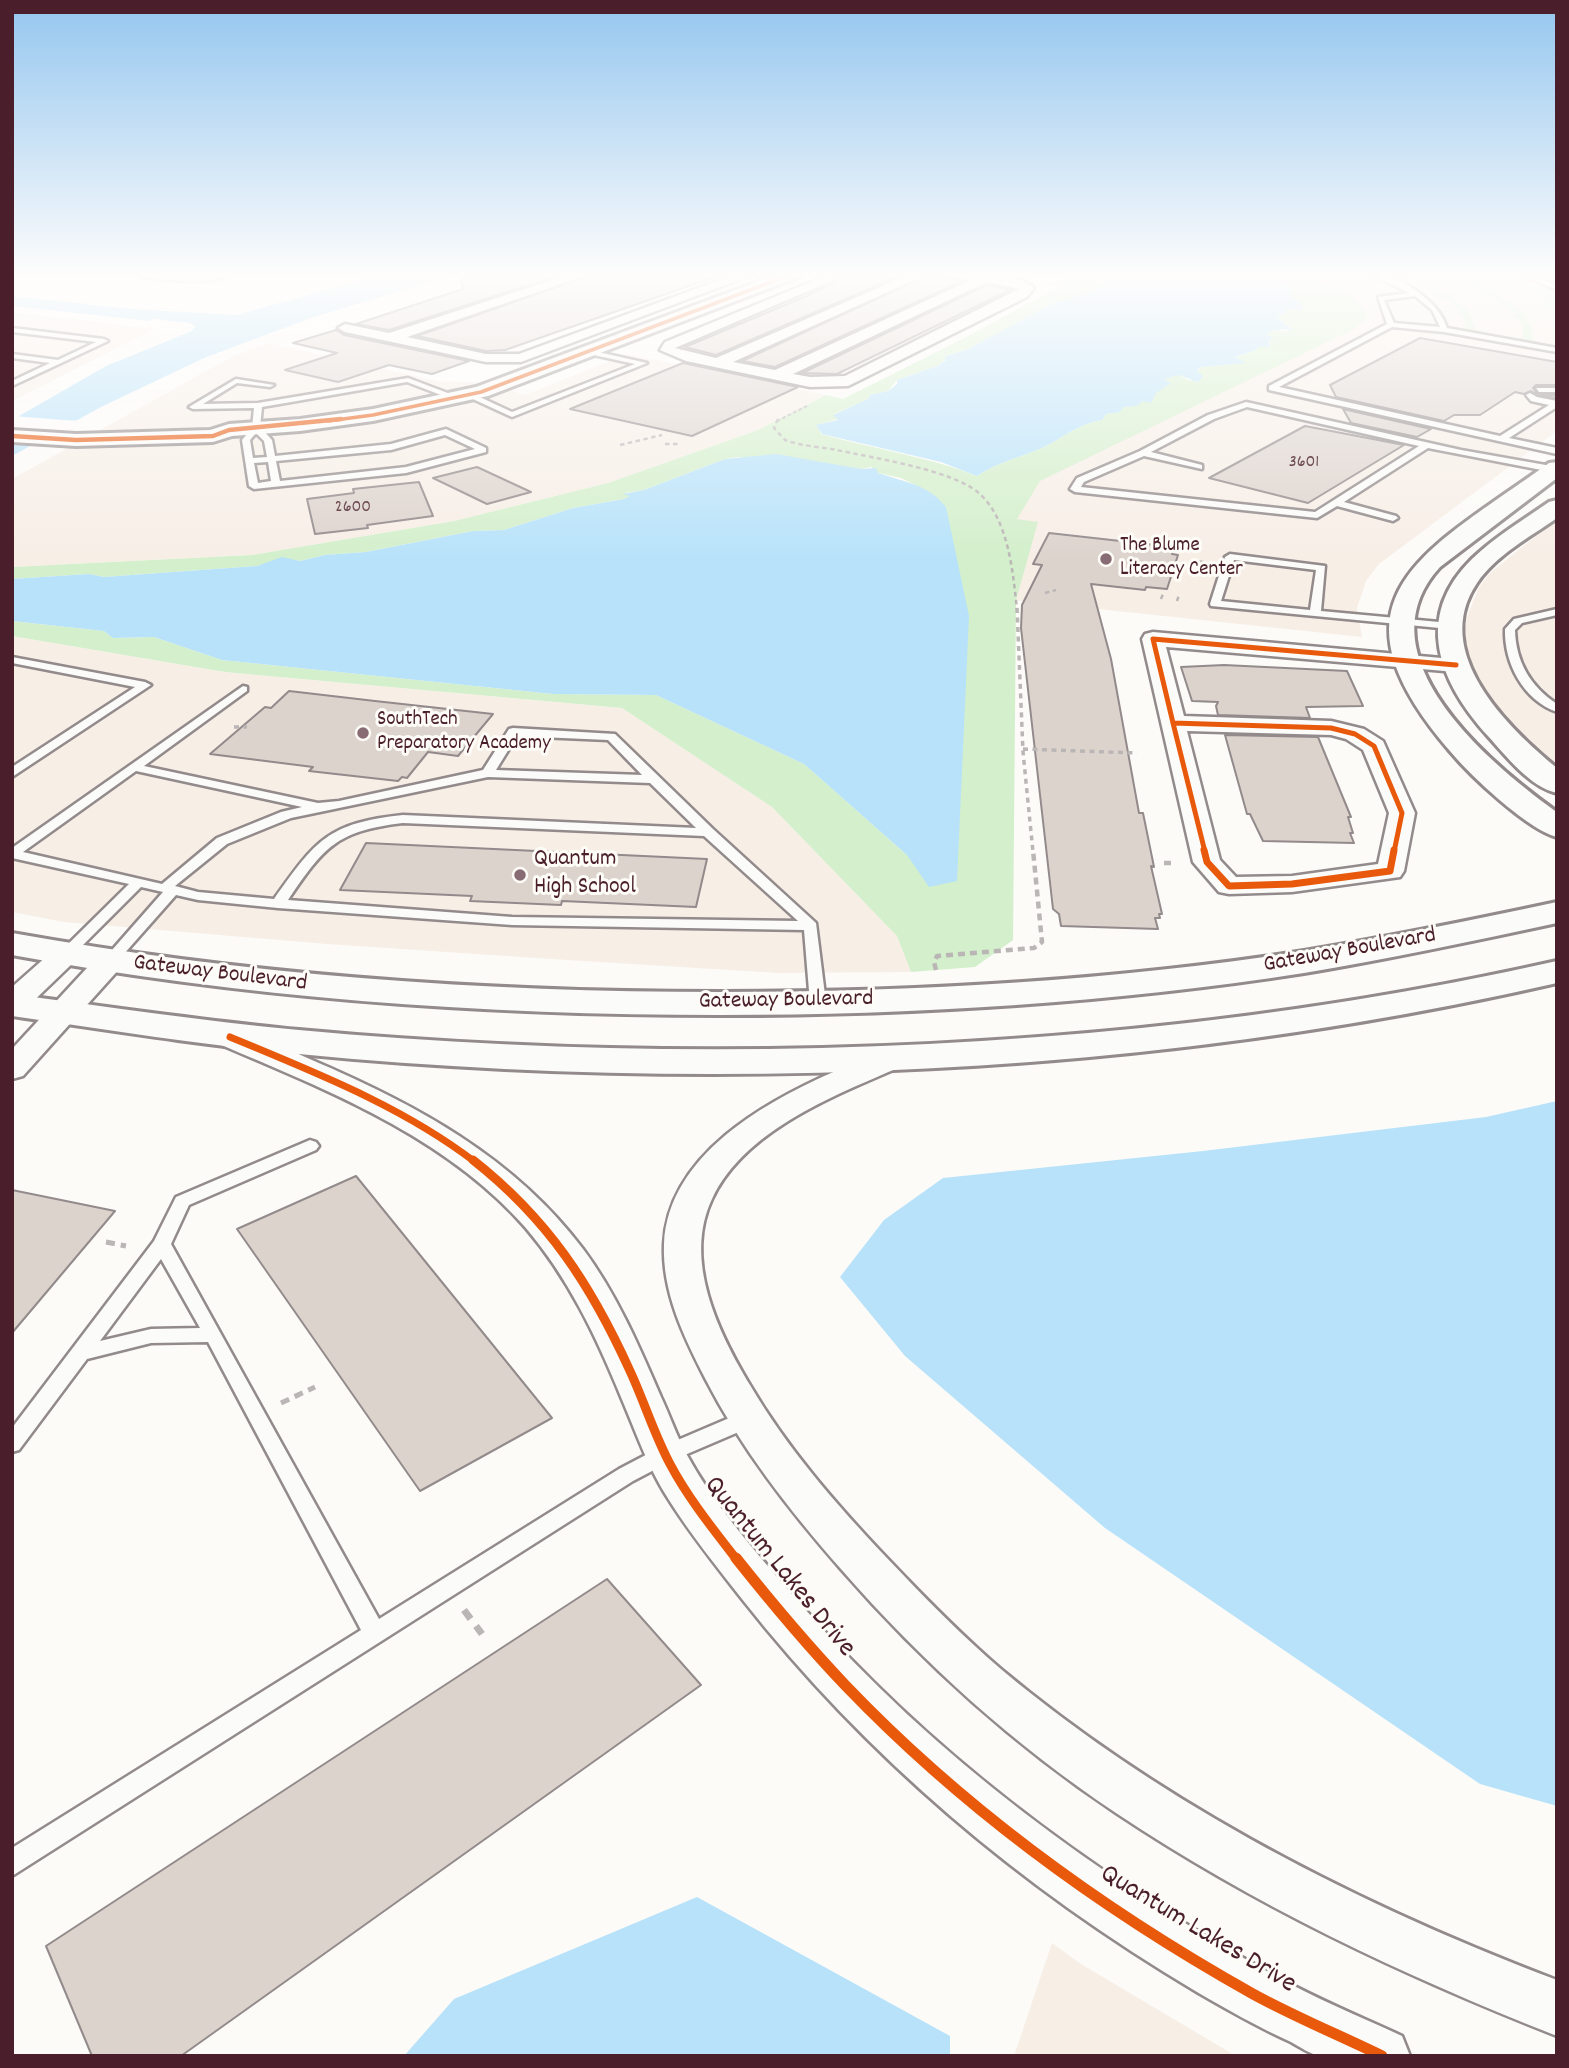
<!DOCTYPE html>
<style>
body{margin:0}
#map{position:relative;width:1569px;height:2068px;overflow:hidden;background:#fcfbf8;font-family:Dekko,sans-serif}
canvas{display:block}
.frame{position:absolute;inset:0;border:14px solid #4a1f2b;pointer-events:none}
</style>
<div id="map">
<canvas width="1569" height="2068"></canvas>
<div class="frame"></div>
</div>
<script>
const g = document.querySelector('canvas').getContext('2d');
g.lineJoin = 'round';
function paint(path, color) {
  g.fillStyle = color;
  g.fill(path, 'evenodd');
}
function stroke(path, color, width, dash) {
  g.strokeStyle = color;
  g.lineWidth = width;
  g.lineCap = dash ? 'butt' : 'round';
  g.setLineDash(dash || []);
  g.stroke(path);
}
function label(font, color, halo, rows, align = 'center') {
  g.font = font + ' Dekko,sans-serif';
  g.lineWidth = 6;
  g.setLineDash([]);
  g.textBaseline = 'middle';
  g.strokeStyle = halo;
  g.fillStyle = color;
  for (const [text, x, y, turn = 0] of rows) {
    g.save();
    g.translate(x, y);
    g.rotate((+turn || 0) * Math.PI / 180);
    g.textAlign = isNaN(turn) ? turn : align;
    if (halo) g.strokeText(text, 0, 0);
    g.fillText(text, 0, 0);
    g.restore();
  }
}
paint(new Path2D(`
 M1300,273H1547L1557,277V431L1379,564L1366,581L1357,608L1362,637L994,598L1003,529L1031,479L1353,321Z
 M12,312L155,329L12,401Z
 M268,343L437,381L486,383L525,395L627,354L826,395L758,430L608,483L454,521L252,555L12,567V479L233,356Z
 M1557,519V769L1530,746L1497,710L1471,663L1465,642V622L1479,587L1490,573Z
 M12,636L225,672L622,708L772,807L897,936L911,972L778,973L551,959L327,944L64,922L12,912Z
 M1052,1943L1081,1964L1236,2056H1014Z`), '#f7eee6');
paint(new Path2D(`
 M1084,273H1108L1106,283L1092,292L1054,303L968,349L944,357L946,359L937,366L897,380L888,391L869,395L870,398L834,414L838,419L817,425L821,434C873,449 926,456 977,476C999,461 1020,458 1044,447C1064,437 1078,424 1102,420L1106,414L1120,412L1123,407L1135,406L1169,382L1162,379L1179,375L1191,381L1201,367L1244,363L1234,358L1256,350L1258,347H1270V336L1265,335L1272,330L1288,331L1290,326L1285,325L1277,316L1286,309H1303L1302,304L1290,295L1291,287L1276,278L1256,273H1303L1351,295L1368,315L1356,328L1040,481L1017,519L1038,522L1016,600L1013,940L975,967L911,972L897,936L772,807L622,708L225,672L12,636V621L104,631L113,638L154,637L222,660L553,694L656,695L804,764L907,855L915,485L901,478L878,473L871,467L862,469L738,457L725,459L644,490L625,493L632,496L624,499L573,508L504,530L473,531L366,552L325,555L300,561L282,558L257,566L104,577L89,574L12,579V567L252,555L454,521L608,483L758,430L826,395L843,399L964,338Z
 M1391,273H1400L1443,292L1459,295L1451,296L1469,311L1476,330L1488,332L1454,329L1467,327L1463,316L1451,315L1462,314C1453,302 1445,298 1431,296L1438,294L1423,287L1407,285L1415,283Z
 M1440,273L1476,279L1481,281L1476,283L1505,292L1496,293L1522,312L1536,314L1524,315L1531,325L1532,340L1544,344L1510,338H1523V327L1517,318L1506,317L1516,315C1498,297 1494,298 1472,291L1479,289Z
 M1491,273L1519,276L1523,278L1517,279C1530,285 1545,286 1556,292L1547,293L1557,300V308H1549L1543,303L1553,302L1545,297H1533L1540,295L1529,288H1517L1522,285L1509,280L1493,278L1499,276Z`), '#d3efcb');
paint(new Path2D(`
 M387,273H459L311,318L204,358L101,407L12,456V420L106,366L192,331L195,327L190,323L95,312L97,307L236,315Z
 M1108,273H1256L1284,281L1294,292L1290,295L1302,304L1303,310L1287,309L1285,312L1287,313L1277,316L1285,325L1294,329L1272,330L1266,335L1273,337L1269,341L1270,347H1258L1256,350L1235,357L1245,363L1201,367L1197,371L1203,376L1198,382L1179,375L1164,379L1171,383L1156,393L1151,403L1143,401L1136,406L1123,407L1120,412L1106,414L1102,420C1078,424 1064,437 1044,447C1020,458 999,461 977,476L941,462L822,434L816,425L838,420L833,415L870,398L869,395L888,391L897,384V380L937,366L946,360L944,357L968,349L1054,303L1095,290L1098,285L1105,283L1103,280Z
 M776,454L862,469L876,468L878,473C904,482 928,484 946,507L969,616L957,881L929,887L907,855L804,764L656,695L553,694L222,660L154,637L113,638L104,631L12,621V579L89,574L104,577L257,566L282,557L300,561L325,555L366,552L473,531L504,530L573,508L624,499L630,496L623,494L644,490L725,459Z
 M1557,1101V1806L1480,1784L1105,1528L905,1356L840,1277L884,1220L943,1178L1203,1151L1486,1117Z
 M697,1897L950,2036V2056H404L454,1999Z`), '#b7e2fa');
paint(new Path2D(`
 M13,416L64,420L83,421L39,446L12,445Z`), '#fcfbf8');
paint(new Path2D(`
 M12,296L149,311L157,316L149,321L12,306Z`), '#b7e2fa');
const building = new Path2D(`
 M460,273H566L389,330L356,324L463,289Z
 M596,273H714L715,277L505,350L486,351L417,336Z
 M852,273H906L716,355L685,347L809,295Z
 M932,273H941L948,279L962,281L775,367L742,361Z
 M987,285L1010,290L837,374L802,373Z
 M336,330L344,335L469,361L432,374L389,365L338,382L285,370L337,353L293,343Z
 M1420,338L1557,362V385H1536L1533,388L1539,395H1557V398L1538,395L1531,391L1524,394L1515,392L1480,415H1454L1444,421L1336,397L1330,385Z
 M683,363L798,387L692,436L570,409Z
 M1343,409L1431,429L1417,437L1351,423Z
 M1305,426L1404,445L1308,503L1209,478Z
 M477,467L531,492L487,504L433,478Z
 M419,482L433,516L367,525L368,528L315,534L307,499L354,493L353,489Z
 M1049,533L1174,547L1172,554L1178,555L1167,589L1146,587L1145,590L1091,584L1111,659L1139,813H1143L1154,867L1151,866L1162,914H1159L1160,918H1155L1158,929L1061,926L1059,914L1053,909L1021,628L1022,605L1042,565L1033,564Z
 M1224,665L1347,671L1363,706L1306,707L1310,718L1218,715L1216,706L1218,702L1192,701L1181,667Z
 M289,691L375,701L493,714L458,756L428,752L407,778L402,777L398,781L309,771L313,767L210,754L265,707L271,708Z
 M1225,735L1318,737L1351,817H1348L1353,833H1350L1354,843L1263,841L1250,814H1247Z
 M366,843L707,859L696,907L562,901L561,905L470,901L472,896L340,890Z
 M356,1176L552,1418L420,1491L237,1229Z
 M12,1190L115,1211L12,1333Z
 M607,1579L701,1685L181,2056H92L46,1946Z`);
paint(building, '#ddd3cd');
stroke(building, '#928a8b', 2);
const lane = new Path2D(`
 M1369,273C1398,273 1439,301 1447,328L1557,348V352L1444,332L1392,327L1279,387L1500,436L1549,405L1531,401L1526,395L1530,393L1537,397L1557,401V407L1509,438L1557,448V454L1269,390V386L1387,324L1378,297L1409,293ZM1415,296L1432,310L1440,327L1394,323L1384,300Z
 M1519,273H1527L1557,285V290Z
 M12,328L104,339L108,341L12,386V381L50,363L12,358V354L58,360L96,342L12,332Z
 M589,350L647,363L512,417L464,395L471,393L512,412L635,364L589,354Z
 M408,378L461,398L454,400L407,382L262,407L260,427L272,440L275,456L391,444L446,429L486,448V452L406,473L254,489L249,486L242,440L252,428L254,408L193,409L189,407L236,379L274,385L270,387L237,383L203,404L258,403ZM256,433L264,441L267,457L253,458L250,440ZM445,435L475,449L406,467L280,481L276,461L391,450ZM268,462L271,481L258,483L254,463Z
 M1536,388H1557V392H1539Z
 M1246,402L1461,450L1557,467V473L1428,448L1344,502L1396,516L1398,518L1393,521L1337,506L1317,518L1075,492L1070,489L1077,478L1140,451L1208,415ZM1247,407L1419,446L1315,512L1081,487L1084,482L1144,456L1202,469V465L1151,452L1214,419Z
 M1230,554L1325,566L1321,611L1450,623L1455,626L1450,629L1211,606L1210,604L1225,557ZM1234,560L1316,570L1310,610L1221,601Z
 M1557,609V615L1522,623L1515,630C1516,662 1530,686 1557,704V712C1523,700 1504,663 1505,629L1514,619Z
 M12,657L145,682L151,685L12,777V767L135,687L12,663Z
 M243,686L247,687V691L144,766L318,803L339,801L483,770L509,729L513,728L615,734L713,829L816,923L826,1003L818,1008L810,1003L804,930L512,925L278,908L198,900L176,895L115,964H105L103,961L105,958L163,892L141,887L70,958H60L58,955L60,952L129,884L12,858V848ZM517,736L608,740L642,775L496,770ZM136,771L302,807L281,812L217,838L162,884L23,852ZM488,777L650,783L696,828L403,815C328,823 316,840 274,899L198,892L175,886L227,844L291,818ZM403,823L704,836L798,921L512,917L288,900C324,847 336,831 403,823Z
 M310,1140L316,1142L319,1146L316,1150L189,1205L171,1244L379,1619L619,1469L659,1448L741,1413L748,1411L755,1413L758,1419L755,1425L673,1460L633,1481L12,1876V1848L361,1630L208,1342L151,1343L87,1359L19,1450L12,1452V1428L154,1241L176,1197ZM161,1259L200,1328L151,1329L100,1341Z`);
const street = new Path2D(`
 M135,273H230C213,287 163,279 141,277Z
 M574,273H593L407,337L486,354H519L739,273H757L521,362H486L345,332L338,328L345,324L389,333Z
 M833,273H850L675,348L716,358L913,273H930L733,362L775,370L971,280L949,277L943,273C966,273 1017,271 1034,288L1027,297L848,386L810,387L686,361L660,350L665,342ZM987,282L1019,289L845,376L810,377L793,374Z
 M1153,632L1464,660L1467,665L1464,670L1456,672L1166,647L1184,716L1331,721L1364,729L1383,741L1415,813L1404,871L1400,877L1292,892L1229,894L1219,892L1193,862L1142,639L1145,634ZM1187,731L1331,735L1346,739L1363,750L1389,813L1378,864L1292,876L1236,877L1220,860Z
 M65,946L75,949L80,955L75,961L23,1011L12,1013V987L55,949Z
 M110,952L121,955L125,961L121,967L23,1076L12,1079V1049L99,955Z
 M230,1027C258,1034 285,1048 312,1060C415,1104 514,1157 583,1249C616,1293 639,1346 661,1397C670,1416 677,1437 687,1455C717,1510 763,1560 803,1607C934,1757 1099,1878 1272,1974C1314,1998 1359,2016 1402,2036L1410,2056C1385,2056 1344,2060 1320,2056C1310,2054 1300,2047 1291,2042C1258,2027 1228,2010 1197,1992C1023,1889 867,1758 742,1599C717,1567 691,1535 669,1500C648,1468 636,1432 621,1397C596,1336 568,1277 525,1227C445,1136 327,1090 219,1044L214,1037L219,1030Z
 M896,1047L907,1050L912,1057L907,1064C841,1093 745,1128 712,1199C683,1260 718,1332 750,1385C787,1448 836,1504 886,1557C923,1596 961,1635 1002,1670C1165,1806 1359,1905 1557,1980V2036C1402,1975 1254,1905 1116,1813C1013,1744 923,1663 841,1569C789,1510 741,1448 705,1378C684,1337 662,1292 664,1244C668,1155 766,1101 838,1070C857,1062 876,1052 896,1047Z`);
const secondary = new Path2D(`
 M781,273H803L801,276L488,396L373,421L300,431L232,436L213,442L76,446L12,442V430L76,434L210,430L229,424L300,419L373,409L476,387Z
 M1557,462V478L1440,567C1359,655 1490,764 1557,812V837C1527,829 1470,775 1450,751C1317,596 1426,552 1549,463Z
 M1557,500V518C1530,537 1496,555 1477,583C1430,652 1507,727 1557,768V793C1530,787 1506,756 1488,736C1439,682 1413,617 1472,559C1495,537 1523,520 1549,502Z
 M1557,902V923C1473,941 1389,959 1304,973C1111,1003 915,1015 720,1015C482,1015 246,998 12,955V933C246,975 482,992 720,992C915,992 1111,981 1304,951C1389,937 1473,920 1557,902Z
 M1557,961V983C1152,1076 712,1094 299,1054C203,1045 108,1030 12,1016V994C108,1007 203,1021 299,1030C710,1068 1154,1052 1557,961Z`);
stroke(lane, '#928a8b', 5);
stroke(street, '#928a8b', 5);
stroke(secondary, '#928a8b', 6);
stroke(new Path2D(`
 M1046,274L1069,277
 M1053,286L1076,273
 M777,421L807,406`), '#bbb6b6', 2, [3.5, 2.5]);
stroke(new Path2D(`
 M778,419L774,428L785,440C801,446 820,447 837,450C873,458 954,470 980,494C1009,521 1013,573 1017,610
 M665,444H679
 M620,445L662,435
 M1191,561L1204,562
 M1188,572L1201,574
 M1045,593L1056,590
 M1161,599L1163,594
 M1177,601L1179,595`), '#bbb6b6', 2.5, [4.5, 3.5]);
stroke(new Path2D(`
 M1017,608L1023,752L1033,852
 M234,727H247
 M1023,749L1137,753`), '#bbb6b6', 3.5, [5, 4.5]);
stroke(new Path2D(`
 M1164,863H1174
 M936,970L934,962L937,956L1034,948L1042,942L1033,850`), '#bbb6b6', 4.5, [7, 5]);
stroke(new Path2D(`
 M106,1242L126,1246
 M281,1403L315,1387`), '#bbb6b6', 5, [9, 6]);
stroke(new Path2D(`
 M464,1610L482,1634`), '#bbb6b6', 7, [11, 9]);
paint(lane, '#fbfbf9');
paint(street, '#fbfbf9');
paint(secondary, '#fbfbf9');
stroke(new Path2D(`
 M328,421L373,415L481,392L795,273`), '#e8590c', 3.5);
stroke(new Path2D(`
 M12,436L76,440L213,436L229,430L341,419`), '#e8590c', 4.5);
stroke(new Path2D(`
 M1173,723L1331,728L1355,734L1374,746L1402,813L1394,852
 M1173,723L1205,852
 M1173,723L1153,639L1456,665`), '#e8590c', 5);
stroke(new Path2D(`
 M1204,850L1207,862L1229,886L1292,884L1390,871L1394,850
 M230,1037C314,1072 402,1106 475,1162`), '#e8590c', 7);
stroke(new Path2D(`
 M473,1160C548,1219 591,1285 630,1371C644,1401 654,1434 670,1464C688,1498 713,1529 737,1560`), '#e8590c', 9);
stroke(new Path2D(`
 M736,1558C771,1602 807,1645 846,1686C964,1809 1105,1911 1253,1994C1295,2017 1339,2035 1382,2056`), '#e8590c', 11);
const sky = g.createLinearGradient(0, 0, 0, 562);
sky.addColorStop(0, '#94c6ef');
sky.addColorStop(0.49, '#fefdfc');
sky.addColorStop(1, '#fefdfc00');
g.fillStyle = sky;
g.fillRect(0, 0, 1569, 562);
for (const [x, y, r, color] of [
 [1106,559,7,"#886c73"],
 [363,733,7,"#886c73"],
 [520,875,7,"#886c73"]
]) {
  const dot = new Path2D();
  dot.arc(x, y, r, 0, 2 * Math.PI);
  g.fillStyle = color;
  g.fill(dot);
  stroke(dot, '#fdfcf7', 2.5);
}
label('18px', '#6f4c54', null, [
 ["3601",1304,464],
 ["2600",353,509]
]);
label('21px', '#4a1f2b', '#fdfcf7', [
 ["The Blume",1120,547],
 ["Literacy Center",1120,571],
 ["SouthTech",377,721],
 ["Preparatory Academy",377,745]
], 'left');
label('24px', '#4a1f2b', '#fdfcf7', [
 ["Quantum",534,861],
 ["High School",534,889]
], 'left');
label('24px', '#4a1f2b', '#fdfcf7', [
 ["Gateway Boulevard",1350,952,-10],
 ["Gateway Boulevard",220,975,7],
 ["Gateway Boulevard",786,1002,-1]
]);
label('28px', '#4a1f2b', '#fdfcf7', [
 ["Quantum Lakes Drive",778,1568,51],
 ["Quantum Lakes Drive",1197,1931,31]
]);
</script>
